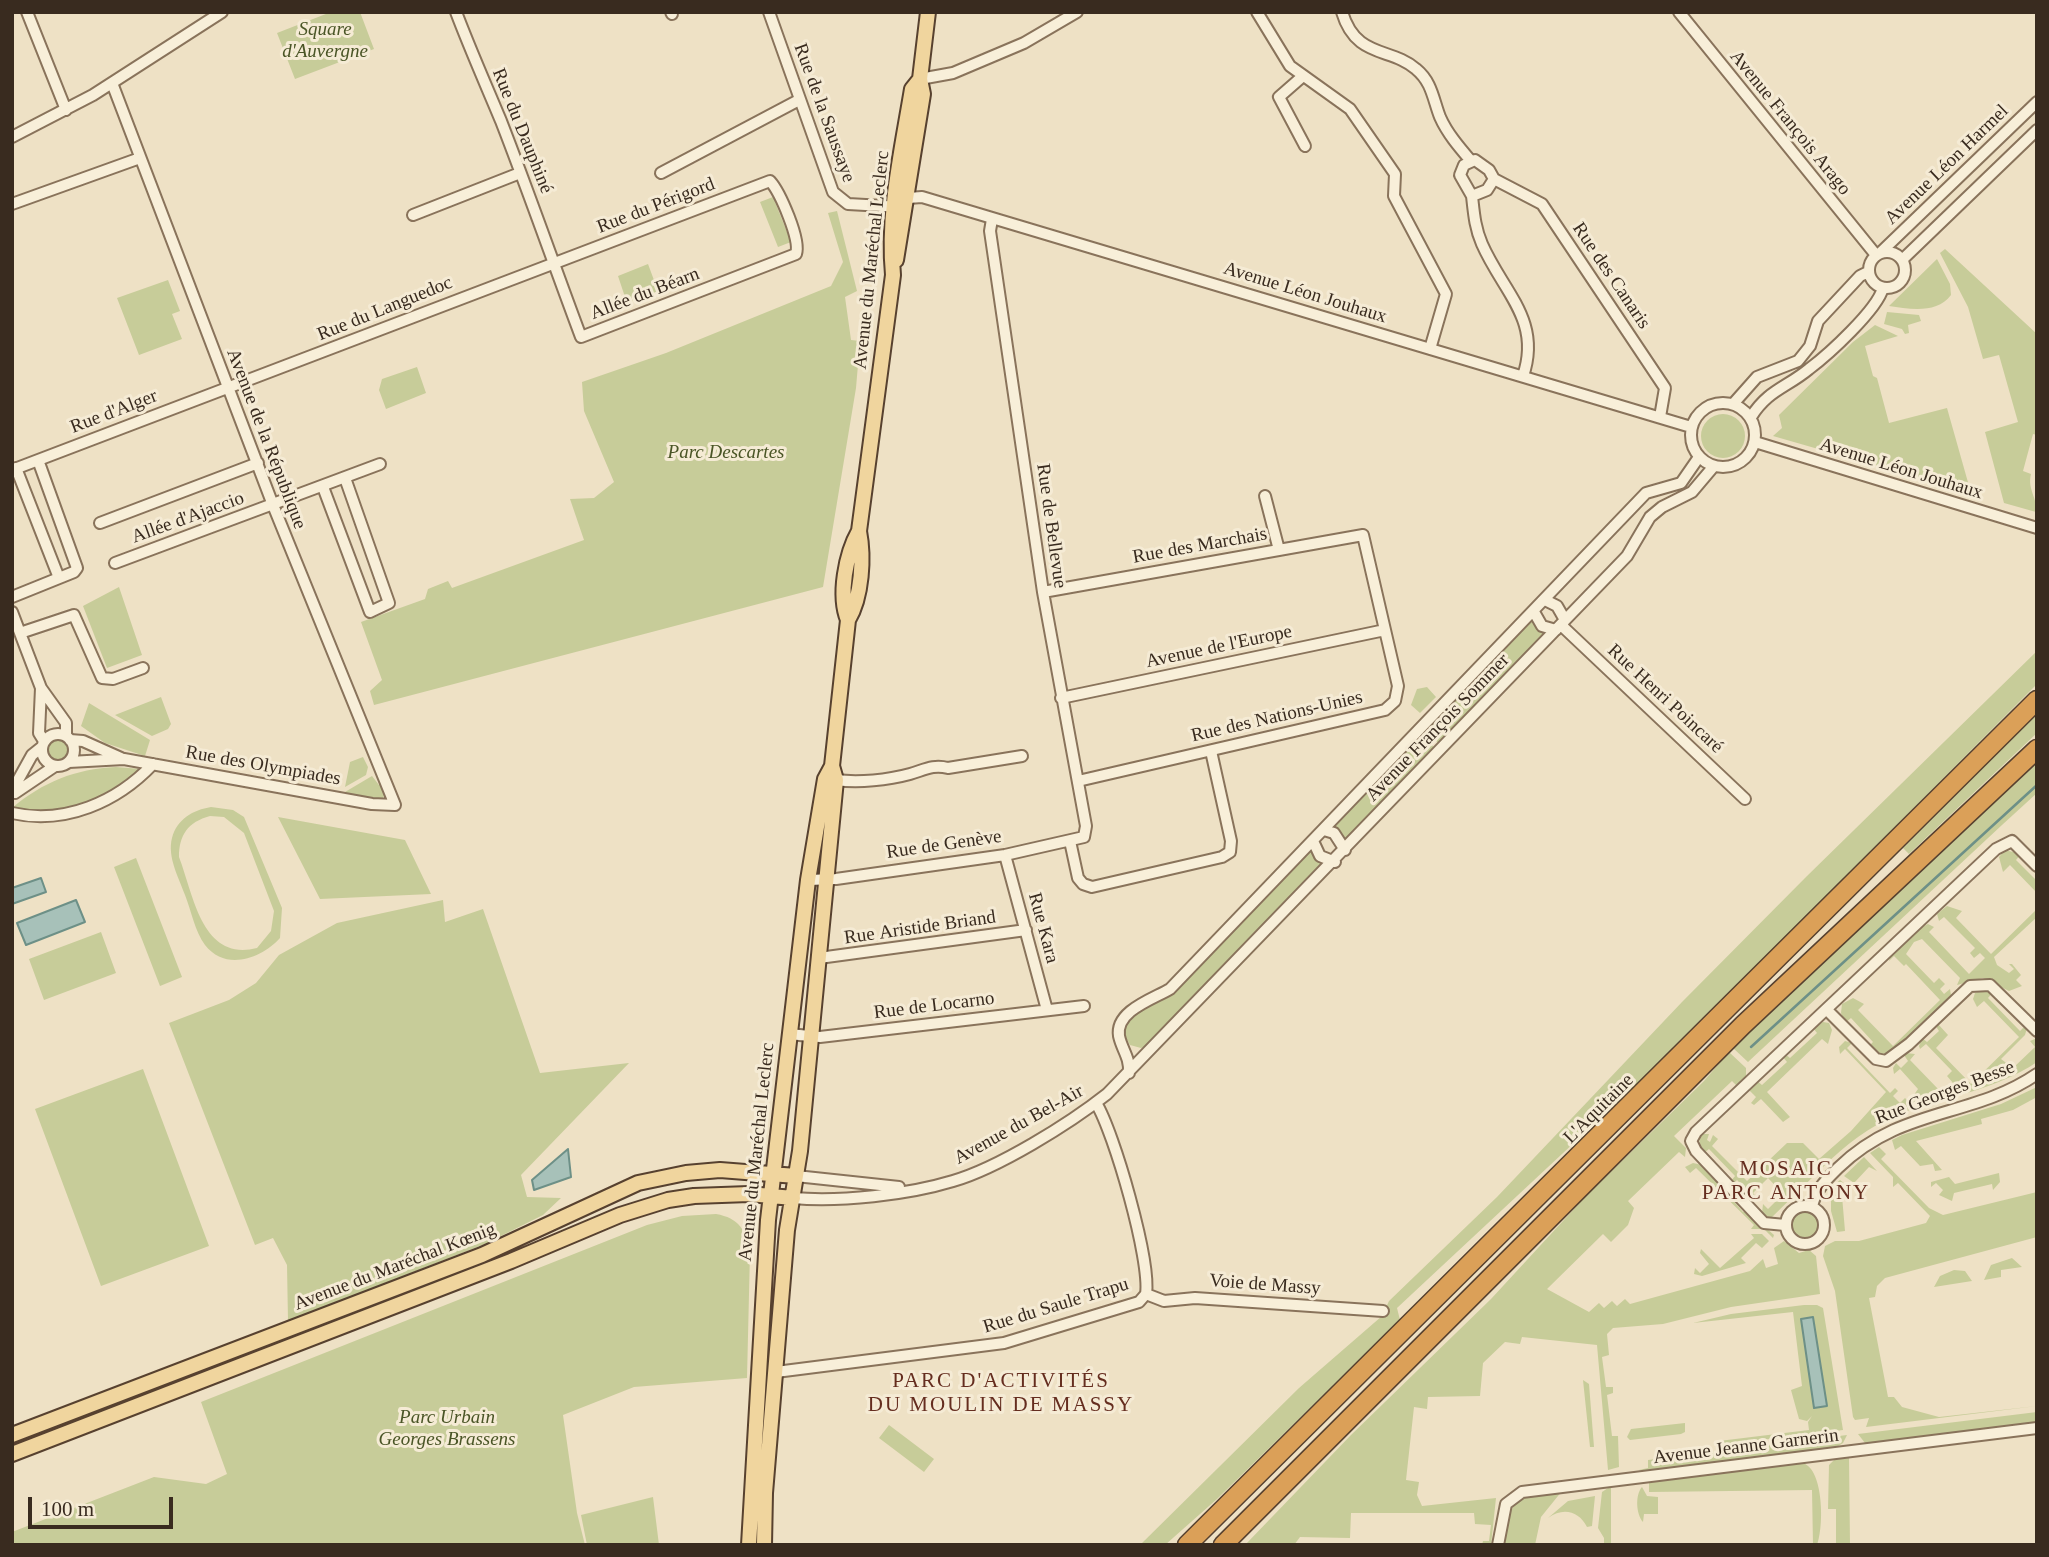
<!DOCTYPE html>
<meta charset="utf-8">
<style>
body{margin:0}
#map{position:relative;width:2049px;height:1557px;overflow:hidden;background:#eee1c5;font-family:"Times New Roman",serif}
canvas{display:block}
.frame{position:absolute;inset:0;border:14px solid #392b1f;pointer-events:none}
.scale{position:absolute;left:28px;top:1497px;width:145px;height:32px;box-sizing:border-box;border:4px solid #392b1f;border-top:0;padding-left:9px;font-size:21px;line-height:24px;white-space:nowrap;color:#392b1f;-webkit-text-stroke:5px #f5ebd5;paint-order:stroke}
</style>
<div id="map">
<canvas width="2049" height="1557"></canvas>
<div class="frame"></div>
<div class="scale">100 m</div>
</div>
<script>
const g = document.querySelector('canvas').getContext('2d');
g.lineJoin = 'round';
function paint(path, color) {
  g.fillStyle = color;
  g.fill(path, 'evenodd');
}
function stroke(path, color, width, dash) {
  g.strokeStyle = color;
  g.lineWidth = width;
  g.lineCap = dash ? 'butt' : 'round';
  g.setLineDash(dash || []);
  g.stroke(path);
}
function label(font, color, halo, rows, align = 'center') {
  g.font = font + ' "Times New Roman",serif';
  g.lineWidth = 6;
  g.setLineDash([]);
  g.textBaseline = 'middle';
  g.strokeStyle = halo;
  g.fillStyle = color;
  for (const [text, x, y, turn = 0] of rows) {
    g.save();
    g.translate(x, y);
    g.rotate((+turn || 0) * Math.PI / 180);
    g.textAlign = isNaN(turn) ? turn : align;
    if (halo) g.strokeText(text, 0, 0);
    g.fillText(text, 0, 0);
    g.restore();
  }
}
paint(new Path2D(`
 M331,12H360L374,49L295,79L277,33Z
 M773,197L791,242L778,247L760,202Z
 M837,211L857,291L845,297L851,340L860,341L856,388L823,587L374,705L370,691L382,680L361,622L425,599L428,589L448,581L452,588L584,540L570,499L594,498L614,482L584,411L582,382L666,353L831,286L843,262L828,213Z
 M1945,249L2037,334V435L2033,434L2023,471L2031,474C2027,490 2038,498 2036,512L2004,503L1985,432L2018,422L1999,355L1983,359L1968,307L1940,253Z
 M1937,259L1950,284L1951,295C1937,314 1910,309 1889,306Z
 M648,264L658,291L627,303L618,276Z
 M168,280L180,311L172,314L182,339L139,355L117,298Z
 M1887,312L1919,315L1921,321L1908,325L1909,333L1905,334L1902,329L1884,324Z
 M1875,325L1898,336L1865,346L1873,376L1877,378L1889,423L1947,408L1971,493L1773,436L1782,428L1779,415L1853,342Z
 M417,367L426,393L386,409L379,390L382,379Z
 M1701 436a22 22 0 1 1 44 0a22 22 0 1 1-44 0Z
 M119,587L142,655L107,668L83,606Z
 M1531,619L1537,629L1546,633L1441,742H1437L1426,728Z
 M2037,651V684L1667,1056L1397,1308L1400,1320L1217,1499L1165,1545H1140L1299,1388L1382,1316L1389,1301L1497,1197L1682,1002L1807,876Z
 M1427,687L1436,697L1420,713L1411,705L1417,689Z
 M161,697L171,724L168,729L152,736L115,715Z
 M89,703L150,740L145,756L105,743L81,726Z
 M2037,713V733L1909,854L1903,848Z
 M1421,734L1435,748L1345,841L1341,834L1331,828Z
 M47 750a11 11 0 1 1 22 0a11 11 0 1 1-22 0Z
 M363,757L368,767L366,775L345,787L350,762Z
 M2037,763V793L2002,825L1748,1062L1733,1048Z
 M116,767L141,769C113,807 56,816 12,808C43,782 75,769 116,767Z
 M372,776L379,785L383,784L386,792L383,798L377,800L345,795V792Z
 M211,807L233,810L244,817L282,908L280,938C262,958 226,972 205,945C195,932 191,910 185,895C179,878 167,857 172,838C177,819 193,810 211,807ZM210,816L224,817L244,833L274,911L271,931L257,948C202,962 194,896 179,857C179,835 188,822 210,816Z
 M278,817L405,840L431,894L320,899Z
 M1310,849L1315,859L1324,864L1148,1046L1141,1048L1130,1045L1123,1032L1130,1018L1173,990Z
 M2005,850L2021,854L2016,860L2037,881V893L2010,865L2003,872L1999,857Z
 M136,858L182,977L160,986L114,867Z
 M443,900L445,922L483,909L540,1073L629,1063L521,1175L527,1197L561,1198L543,1215L485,1244L288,1321L287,1265L273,1238L255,1245L169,1023L229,1000L256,983L279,955L337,923Z
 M1947,906L1962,911L1956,918L1991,954L2037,909V917L1994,957L1997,965L2009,973L2014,969L2009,964H2012L2021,975L2016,980L2022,986L2009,991L1983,978L1957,985L1960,978L1922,939L1914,942L1906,954L1934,983L1939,978L1945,984L1940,989L1944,994L1950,989L1951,995L1896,1050C1884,1056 1879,1055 1868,1047L1873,1042L1851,1018L1845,1023L1841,1013L1842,1004L1853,998L1864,1004L1858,1010L1893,1046L1940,1000L1906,964L1904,966L1894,956L1889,961L1890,956L1922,927L1928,924L1934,927L1929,932L1969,974L1985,958L1980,953L1974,958L1970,953L1975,948L1944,917L1939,921L1937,914Z
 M101,932L116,973L44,1000L29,959Z
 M1986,989L1993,992L1988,998L2020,1031L2025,1026L2027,1028L2025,1035L2001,1059L2013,1068L2035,1047L2030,1041L2035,1039L2037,1062C1994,1091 1946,1096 1899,1114C1870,1126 1845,1145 1823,1167H1818V1172L1769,1220L1762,1213L1763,1204L1768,1209L1783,1194L1768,1178L1753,1193L1758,1199L1750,1201L1748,1199L1752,1195L1737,1180L1733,1184L1731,1181L1735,1176L1709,1149L1704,1153L1699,1145L1701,1134H1709L1707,1140L1710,1142L1713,1135L1718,1139L1712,1146L1747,1181L1787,1143H1803L1819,1159L1851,1131L1886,1092L1845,1049L1840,1054L1839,1047L1845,1041L1852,1043L1847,1048L1890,1093L1895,1088L1898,1091L1893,1096L1900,1103L1905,1098L1909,1102L1918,1089L1900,1069L1894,1074L1893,1068L1896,1063L1901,1068L1908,1061L1904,1055L1906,1053L1915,1054L1910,1060L1941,1092L1953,1083L1947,1076L1952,1071L1926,1044L1920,1049L1919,1046L1922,1038L1927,1042L1939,1031L1935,1025L1938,1024L1948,1035L1936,1048L1971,1084L2019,1037L1984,1001L1977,1007L1973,999L1975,993Z
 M1823,1022L1829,1023L1832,1030L1828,1044L1822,1039L1767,1092L1790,1117L1783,1122L1761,1099L1754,1105L1751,1103L1756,1097L1749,1090L1743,1093L1756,1080L1762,1085L1787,1062L1782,1056L1785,1054L1790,1058L1817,1033L1813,1028Z
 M1729,1052L1746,1068V1077L1737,1086L1732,1081L1674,1136L1686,1148L1685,1157L1679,1152L1628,1201L1634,1208L1628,1225L1611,1242L1603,1234L1547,1289L1589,1312L1599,1303L1604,1308L1612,1301L1617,1306L1625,1299L1630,1304L1750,1271L1763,1259L1766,1268L1778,1264L1774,1248L1784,1241L1799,1253L1809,1250L1816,1256L1820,1294L1731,1307L1663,1324L1613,1328L1607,1334L1609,1355L1602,1357L1606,1387H1613V1393L1607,1395L1612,1436H1618L1619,1467L1608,1470L1597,1345L1522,1337L1520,1344L1505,1342L1483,1363L1480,1396L1428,1397L1427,1409L1414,1407L1406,1480L1419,1482L1417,1495L1422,1506L1496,1498L1491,1545H1482L1483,1541H1489L1491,1525L1475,1524L1474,1513H1351L1350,1538L1300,1537L1294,1545H1245L1351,1435L1491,1299L1586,1196L1704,1081Z
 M143,1069L209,1246L101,1286L35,1109Z
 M2037,1087V1097L2013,1110L1981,1119L1982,1124L1916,1141L1942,1170L1935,1171L1933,1164L1920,1166L1901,1146L1895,1150L1892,1140L1902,1135L2001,1104Z
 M1879,1147L1886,1154L1881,1159L1929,1208L1943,1215L2037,1192V1237L1885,1278L1877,1286L1875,1297L1869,1298L1888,1397H1894L1902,1407L1939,1417L2037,1406L1866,1427L1869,1418L1855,1420L1853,1417L1835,1291L1823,1256L1825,1246L1835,1241H1859L1926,1223L1930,1216L1898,1183L1893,1187V1177L1870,1153Z
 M1864,1157L1877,1171L1869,1167L1854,1183L1844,1176Z
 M1693,1163L1702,1165L1743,1212L1746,1210L1774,1235L1773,1238L1764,1229H1751L1754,1225L1696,1168L1690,1173L1685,1167Z
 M1999,1173L2000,1182L1993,1190L1992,1184L1954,1193L1952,1201L1939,1195L1943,1190L1936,1183L1931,1187V1182L1949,1177L1955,1184Z
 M1840,1180L1849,1187L1842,1196L1845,1231L1837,1232L1831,1211V1188Z
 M1791 1226a14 14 0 1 1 28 0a14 14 0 1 1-28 0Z
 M716,1214C739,1218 746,1230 750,1252L747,1378L634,1387L563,1415L577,1513L585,1545H12V1532L154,1477L206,1484L227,1474L201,1402L647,1225L682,1216Z
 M1751,1234H1762L1769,1241L1762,1248L1756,1243L1741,1258L1746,1263L1702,1276L1694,1274L1695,1268L1700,1273L1709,1264L1700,1253L1701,1249L1720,1268L1754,1238Z
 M2012,1258L2022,1267L2001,1270V1277L1984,1280L1991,1265Z
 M1954,1270L1965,1271L1972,1281L1934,1287L1940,1276Z
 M1804,1305H1817L1823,1308L1843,1430L1720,1445L1719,1441L1809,1430L1808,1422L1812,1416L1807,1421L1799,1419L1791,1390L1802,1386L1793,1312L1693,1323L1731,1314Z
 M1583,1380L1589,1384L1594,1447H1590Z
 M2037,1412V1423L1874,1444L1865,1443L1858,1434Z
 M1685,1423V1432L1681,1434L1630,1440L1627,1437L1631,1429Z
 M889,1425L934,1459L924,1472L879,1438Z
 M1847,1435L1843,1443L1835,1448L1648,1472L1639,1470L1648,1468V1460Z
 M1849,1458L1850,1545H1836V1509H1828L1829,1465L1835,1459Z
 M1803,1463C1824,1470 1824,1527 1817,1545H1813L1812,1490L1649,1492V1482Z
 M1611,1486V1545H1604V1538L1598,1528L1602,1492Z
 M1642,1487L1647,1496L1658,1497V1514H1644L1643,1522C1636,1514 1635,1495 1642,1487Z
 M1562,1491L1541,1517L1535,1545H1504C1508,1497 1518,1496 1562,1491Z
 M1595,1496L1592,1526L1587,1527C1579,1511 1563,1507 1548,1518L1568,1501Z
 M653,1497L659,1545H587L581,1515Z`), '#c7cc99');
const water = new Path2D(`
 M41,878L46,892L12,904V888Z
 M76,900L85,922L26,945L17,923Z
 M568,1149L571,1177L534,1190L532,1180Z
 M1813,1317L1827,1406L1814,1408L1801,1319Z`);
paint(water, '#a7c1b9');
stroke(water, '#6d9087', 2);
stroke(new Path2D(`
 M1751,1047L2037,785`), '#6d9087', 2.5);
const minor = new Path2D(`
 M27,12L66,110
 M671,12L672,14
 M769,12L833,192L848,204L901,207
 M1257,12L1290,66L1350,109L1395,174L1394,196L1446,294L1430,349
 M1342,12C1356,59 1391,47 1416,69C1432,82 1433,99 1440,117C1447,133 1459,147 1471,161
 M1679,12L1876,255
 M1303,76L1279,97L1305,146
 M920,79L953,73L1024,43L1077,12
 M12,137L93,95L222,12
 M1475,160L1489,170L1494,179L1487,190L1472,196L1460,175L1464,165Z
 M661,173L799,100
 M1494,179L1542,204L1665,388L1660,417
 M1472,196C1474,214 1475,228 1482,244C1503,292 1542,320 1523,376
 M908,198L922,197L1691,427
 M12,204L140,158
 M413,215L520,173
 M1869 270a18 18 0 1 1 36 0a18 18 0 1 1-36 0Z
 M1881,252L2037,102
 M1902,260L2037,130
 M1691 435a32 32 0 1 1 64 0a32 32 0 1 1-64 0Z
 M1733,404L1757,377L1798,361L1810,346L1818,321L1860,276L1868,272
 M1751,417C1768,390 1786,388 1809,369C1829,354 1877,310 1883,288
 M1755,442L2037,528
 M16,468L59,578
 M12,470L770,181C780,192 801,240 796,254L581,337C554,265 529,193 501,121C486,85 470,49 456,12
 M323,487L370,612L389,603L345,478
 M1265,496L1279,550
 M100,523L258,463
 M115,563L380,464
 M1043,592L1363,535L1398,686L1395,701L1385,710L1078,781
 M12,597L74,572L77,568L38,460
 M1545,600L1557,606L1565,620
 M12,612L41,688L66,723V736
 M1534,612L1542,626L1556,630
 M1561,625L1745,799
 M20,633L74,615L102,678L113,679L143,668
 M41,688L39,733L44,741
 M1061,698L1385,630
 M42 750a16 16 0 1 1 32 0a16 16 0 1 1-32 0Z
 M70,740L83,741L121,758
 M69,762L124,759L372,804L395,805L273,505L112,83
 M836,780C859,783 888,780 910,774C924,770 933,764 948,768L1022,756
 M12,791L32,755L42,747
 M15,793L55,766
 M12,813C65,825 117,802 153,764
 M1324,830L1334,833L1345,850
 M1070,841L1078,878L1083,884L1092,887L1222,857L1230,852L1231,841L1211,751
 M1313,841L1320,856L1335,862
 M1005,855L1047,1010
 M808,880L836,879L1005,855L1084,837L1086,826L1043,592L990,231L992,219
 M819,958L1026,930
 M1827,1010L1876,1059L1886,1061L1909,1044L1970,986L1990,985L2037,1031
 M789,1034L820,1037L1084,1006
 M1129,1073C1130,1057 1122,1050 1119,1036C1115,1011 1153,999 1170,989L1646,493L1681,483L1699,457
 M796,1176L899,1187
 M793,1198C840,1202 907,1195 953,1181C998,1168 1069,1124 1107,1094L1627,556L1650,517L1662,507L1692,492L1714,466
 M1786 1225a19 19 0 1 1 38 0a19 19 0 1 1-38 0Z
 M1812,1207C1815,1190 1826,1180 1838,1168C1902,1106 1971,1119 2037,1074
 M1785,1225L1764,1223L1696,1151L1691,1141L1696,1132L1996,849L2012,841L2037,866
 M1146,1294L1164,1301L1195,1298L1383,1311
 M776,1372L1004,1343L1139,1302L1146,1294C1151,1261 1114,1132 1096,1103
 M1498,1545L1506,1504L1522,1492L2037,1428`);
const major = new Path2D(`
 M896,260L923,94L920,79L928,12
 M848,620C838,595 846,554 859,531
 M12,1435L482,1255L638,1183L686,1173L720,1170L796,1176
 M12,1454L511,1261L620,1215L668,1200L694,1196L749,1194L793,1198
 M749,1545L768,1220L808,880L825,779L832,766L848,620C862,597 864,557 859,531L893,275C887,213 902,150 912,89L920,79
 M764,1545L765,1493L787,1230L800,1151L836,780L832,766`);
const highway = new Path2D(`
 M1187,1545L2037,700
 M1223,1545L1743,1025L2037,749`);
stroke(minor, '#89735b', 14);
stroke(major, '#57412f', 18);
stroke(highway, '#57412f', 21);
stroke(minor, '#f8efd9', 10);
stroke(major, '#f0d59e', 14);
stroke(highway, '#dba058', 18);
label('italic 19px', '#4a5526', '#f5ebd5', [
 ["Square",325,30],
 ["d'Auvergne",325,52],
 ["Parc Descartes",726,453],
 ["Parc Urbain",447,1418],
 ["Georges Brassens",447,1440]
]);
label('19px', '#392b1f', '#f5ebd5', [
 ["Rue de la Saussaye",824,113,70],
 ["Avenue François Arago",1790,123,51],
 ["Rue du Dauphiné",522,131,68],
 ["Avenue Léon Harmel",1947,165,-44],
 ["Rue du Périgord",656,206,-21],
 ["Avenue du Maréchal Leclerc",872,260,-84],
 ["Rue des Canaris",1611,276,56],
 ["Avenue Léon Jouhaux",1305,293,17],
 ["Allée du Béarn",645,294,-21],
 ["Rue du Languedoc",385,309,-22],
 ["Rue d'Alger",114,412,-21],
 ["Avenue de la République",266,439,69],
 ["Avenue Léon Jouhaux",1901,469,17],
 ["Allée d'Ajaccio",188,518,-20],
 ["Rue de Bellevue",1051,526,82],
 ["Rue des Marchais",1200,546,-10],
 ["Avenue de l'Europe",1219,647,-12],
 ["Rue Henri Poincaré",1665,699,43],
 ["Rue des Nations-Unies",1277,717,-13],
 ["Avenue François Sommer",1438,728,-46],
 ["Rue des Olympiades",263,766,10],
 ["Rue de Genève",944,845,-8],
 ["Rue Aristide Briand",920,928,-8],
 ["Rue Kara",1043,928,75],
 ["Rue de Locarno",934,1006,-7],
 ["Rue Georges Besse",1945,1093,-21],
 ["L'Aquitaine",1599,1109,-45],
 ["Avenue du Bel-Air",1019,1125,-29],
 ["Avenue du Maréchal Leclerc",757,1152,-84],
 ["Avenue du Maréchal Kœnig",395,1267,-21],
 ["Voie de Massy",1265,1285,4],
 ["Rue du Saule Trapu",1056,1306,-17],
 ["Avenue Jeanne Garnerin",1746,1447,-7]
]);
g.letterSpacing = '2px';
label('21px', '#652d1f', '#f5ebd5', [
 ["MOSAIC",1786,1169],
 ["PARC ANTONY",1786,1193],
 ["PARC D'ACTIVITÉS",1001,1381],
 ["DU MOULIN DE MASSY",1001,1405]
]);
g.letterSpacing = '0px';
</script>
